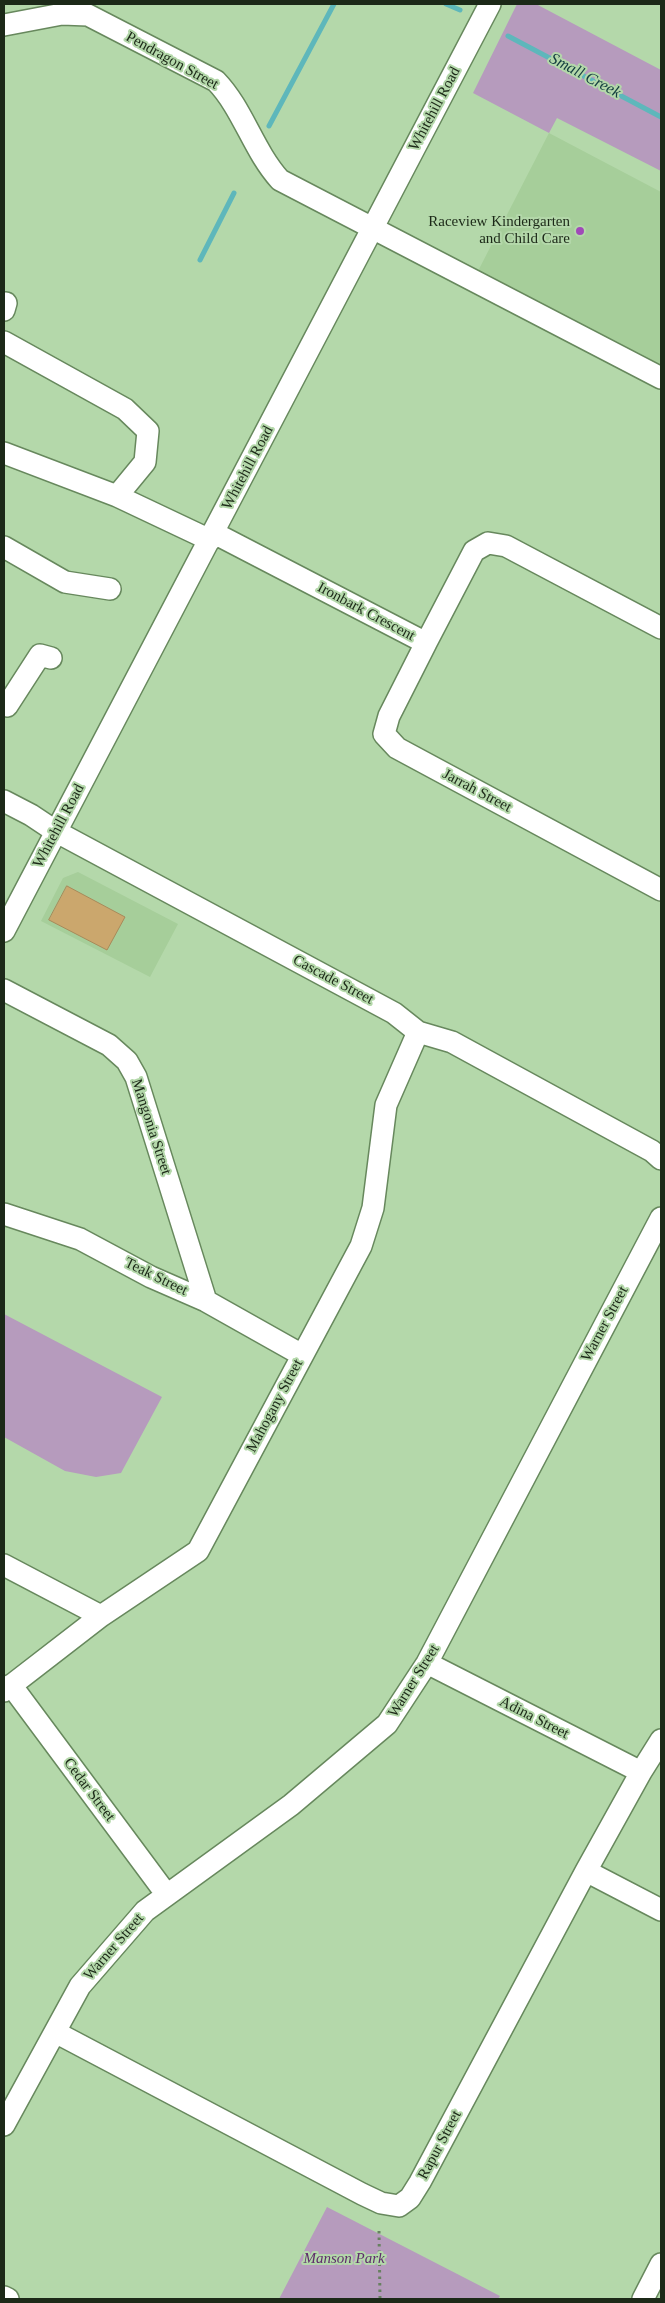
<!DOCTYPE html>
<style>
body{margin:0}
#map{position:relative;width:665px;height:2303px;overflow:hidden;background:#b4d8aa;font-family:Georgia,serif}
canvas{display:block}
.frame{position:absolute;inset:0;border:5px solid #1c2918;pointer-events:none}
</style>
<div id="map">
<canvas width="665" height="2303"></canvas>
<div class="frame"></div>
</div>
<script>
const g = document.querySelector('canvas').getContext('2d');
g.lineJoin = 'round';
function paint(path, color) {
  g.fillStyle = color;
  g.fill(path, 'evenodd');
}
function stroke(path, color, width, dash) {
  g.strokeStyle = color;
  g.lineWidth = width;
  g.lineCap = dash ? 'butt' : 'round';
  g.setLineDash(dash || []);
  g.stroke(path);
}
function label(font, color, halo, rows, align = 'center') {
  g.font = font + ' Georgia,serif';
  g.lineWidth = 4;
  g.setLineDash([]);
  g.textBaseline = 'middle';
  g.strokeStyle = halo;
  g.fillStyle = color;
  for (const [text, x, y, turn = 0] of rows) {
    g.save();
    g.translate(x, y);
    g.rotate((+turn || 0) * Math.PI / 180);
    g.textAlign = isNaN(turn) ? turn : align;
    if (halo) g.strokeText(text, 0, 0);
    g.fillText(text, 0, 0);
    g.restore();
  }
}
paint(new Path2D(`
 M549,133L661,192V367L478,271Z
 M78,872L178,924L150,977L41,921L63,878Z`), '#a6ce9a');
paint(new Path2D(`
 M517,4H536L661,70V171L557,118L549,133L473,93Z
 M4,1314L162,1397L121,1473L96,1477L65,1471L4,1437Z
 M327,2207L500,2296L498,2299H279Z`), '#b69bbd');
stroke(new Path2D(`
 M446,4L460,10
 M508,36L661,117
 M269,126L334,4
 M200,260L234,193`), '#5eb7bb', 5);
const building = new Path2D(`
 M67,886L125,917L107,950L49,920Z`);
paint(building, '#cba76d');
stroke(building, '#a88a5a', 1);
const minor = new Path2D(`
 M4,25L62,14L88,15L216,81C243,109 253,150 280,180L661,378
 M4,310L6,303
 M4,342L125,409L148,431L145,462L117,496
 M4,453L117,496L210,540
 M214,533L426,643L474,551L488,543L506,546L661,628
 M4,547L65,582L110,589
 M426,643L389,716L384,734L397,748L661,890
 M4,704L7,706L40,655L51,658
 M4,801L31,815L55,831L394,1013L418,1032L452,1042L652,1151L661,1159
 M4,931L490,4
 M4,990L109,1045L127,1061L136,1077L206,1301
 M4,1214L80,1239L151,1277L206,1301L302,1355
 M4,1565L101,1616
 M427,1663L641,1772
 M11,1685L167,1895
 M4,1691L101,1616L198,1551L361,1246L373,1208L386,1105L418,1032
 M586,1871L661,1910
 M55,2032L362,2194L381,2203L399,2206L410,2198L420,2182L586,1871L641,1772L661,1740
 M4,2125L80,1986L145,1911L291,1805L387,1724L427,1663L661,1218
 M4,2297L8,2299
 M643,2299L661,2264`);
stroke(minor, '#67885d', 24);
stroke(new Path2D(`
 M379,2231L380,2299`), '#678060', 3, [2.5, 4]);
stroke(minor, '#fff', 21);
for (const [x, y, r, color] of [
 [580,231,5,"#a04ab8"]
]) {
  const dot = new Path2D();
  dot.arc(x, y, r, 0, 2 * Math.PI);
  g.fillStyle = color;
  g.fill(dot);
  stroke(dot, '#b4d8aa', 2);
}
label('15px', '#1c2918', '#b4d8aa', [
 ["Pendragon Street",172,61,29],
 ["Whitehill Road",435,109,-62],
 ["Whitehill Road",248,468,-62],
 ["Ironbark Crescent",366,612,28],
 ["Jarrah Street",477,791,28],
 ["Whitehill Road",59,826,-62],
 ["Cascade Street",333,980,28],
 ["Mangonia Street",151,1127,72],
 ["Teak Street",156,1277,26],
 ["Warner Street",605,1324,-62],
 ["Mahogany Street",275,1406,-62],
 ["Warner Street",414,1681,-58],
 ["Adina Street",534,1718,27],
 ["Cedar Street",89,1790,53],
 ["Warner Street",114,1947,-49],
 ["Rapur Street",440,2145,-62]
]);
label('15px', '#1c2918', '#b4d8aa', [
 ["Raceview Kindergarten",570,222],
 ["and Child Care",570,239]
], 'right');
label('italic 15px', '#5e2c6b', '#b4d8aa', [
 ["Manson Park",344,2259]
]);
label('italic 16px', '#143e40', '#b4d8aa', [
 ["Small Creek",585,76,28]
]);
</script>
